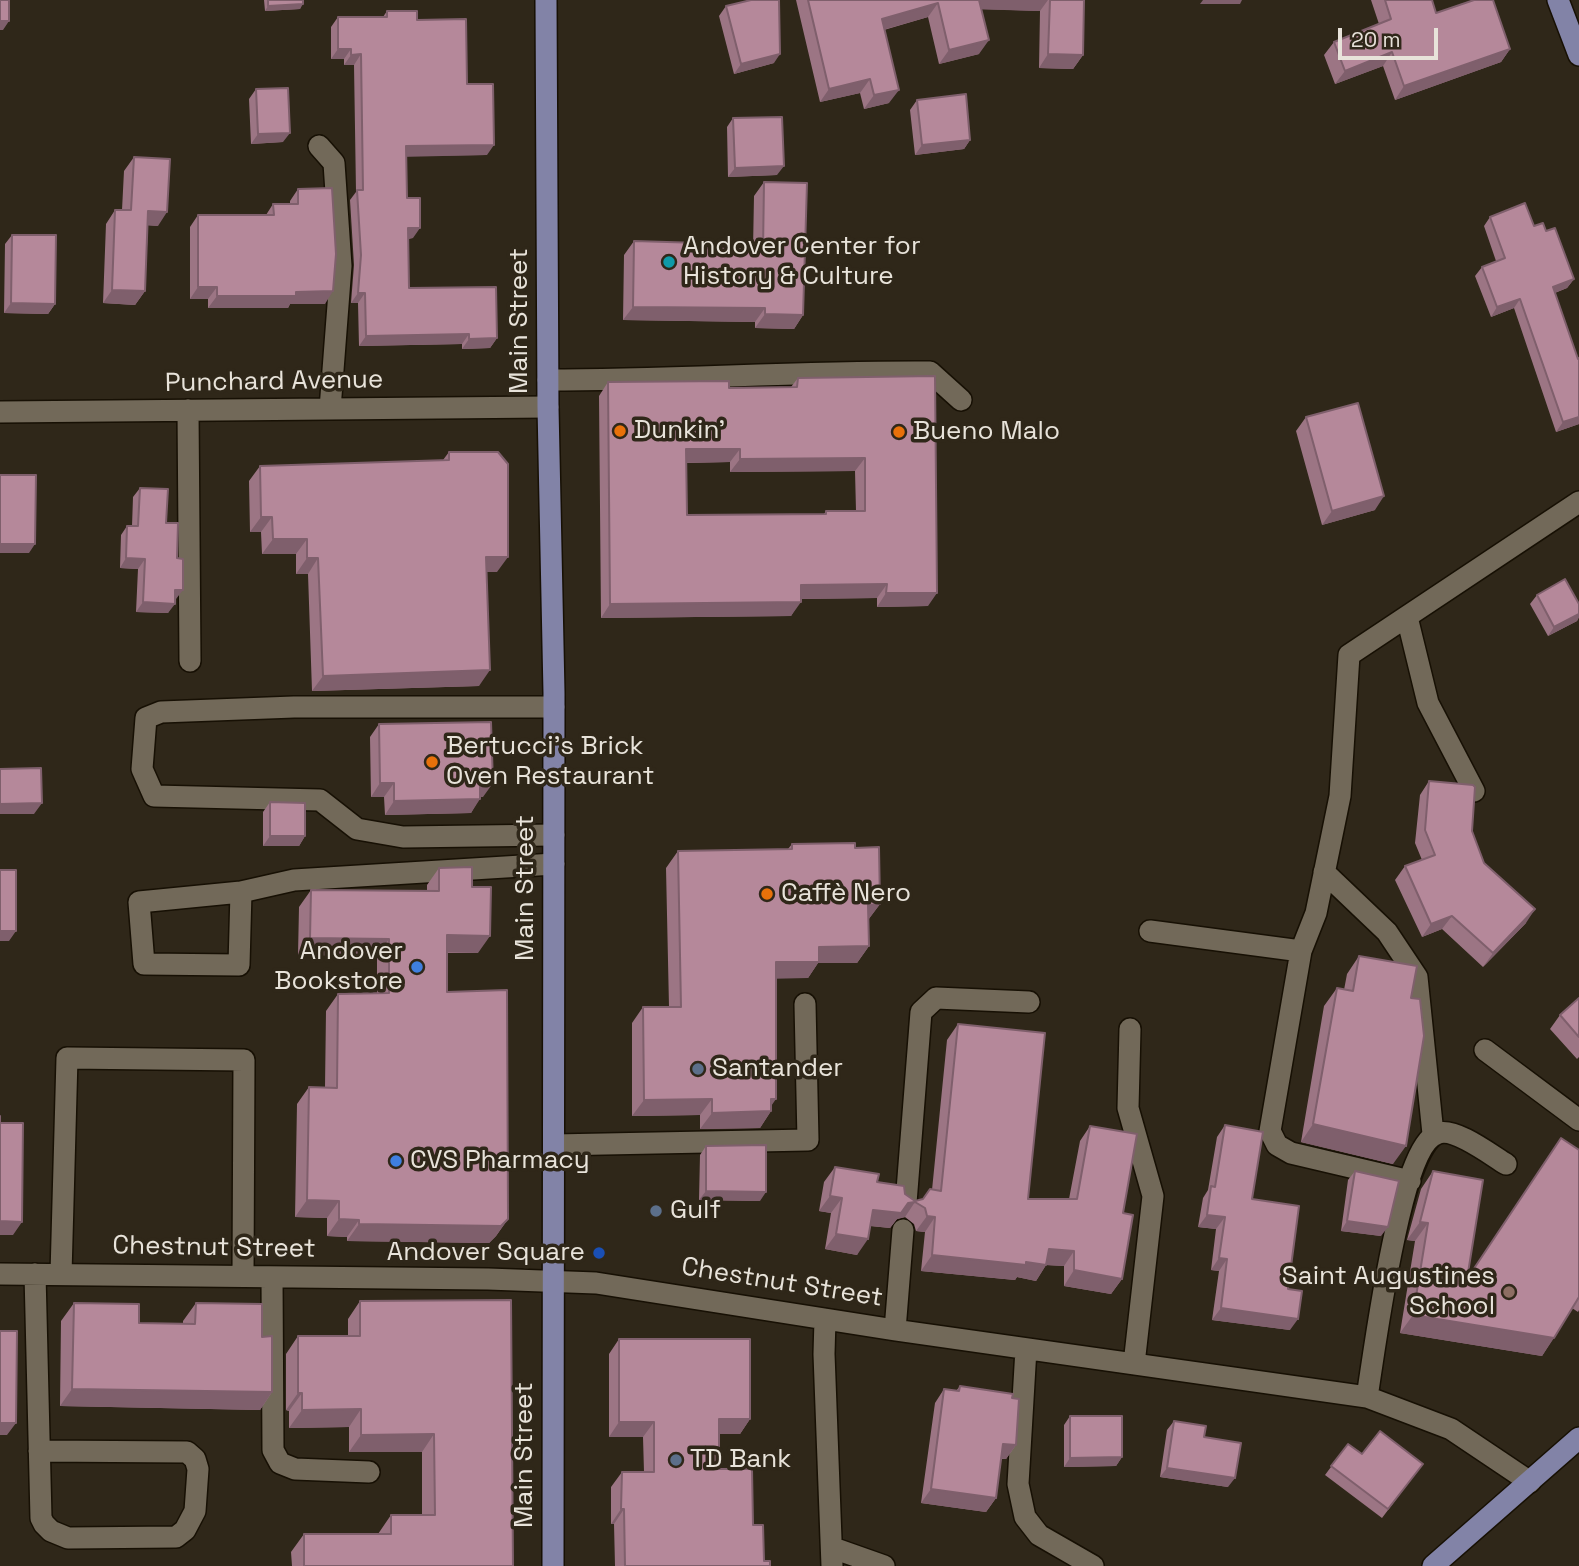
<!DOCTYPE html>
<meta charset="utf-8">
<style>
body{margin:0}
#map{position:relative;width:1579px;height:1566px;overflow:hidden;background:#2f2719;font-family:"Space Grotesk",sans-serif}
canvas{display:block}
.scale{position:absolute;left:1338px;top:28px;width:100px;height:32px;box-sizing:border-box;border:4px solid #e8e3da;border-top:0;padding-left:9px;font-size:21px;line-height:24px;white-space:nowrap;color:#e8e3da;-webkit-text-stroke:5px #2f2719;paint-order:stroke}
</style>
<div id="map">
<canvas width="1579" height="1566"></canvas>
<div class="scale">20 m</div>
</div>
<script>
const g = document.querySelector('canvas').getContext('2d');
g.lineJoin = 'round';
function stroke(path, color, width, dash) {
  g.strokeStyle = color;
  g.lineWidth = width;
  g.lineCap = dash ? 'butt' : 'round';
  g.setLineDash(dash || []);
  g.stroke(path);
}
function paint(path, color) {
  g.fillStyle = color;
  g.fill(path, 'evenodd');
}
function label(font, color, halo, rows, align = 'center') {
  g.font = font + ' "Space Grotesk",sans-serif';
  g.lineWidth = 7;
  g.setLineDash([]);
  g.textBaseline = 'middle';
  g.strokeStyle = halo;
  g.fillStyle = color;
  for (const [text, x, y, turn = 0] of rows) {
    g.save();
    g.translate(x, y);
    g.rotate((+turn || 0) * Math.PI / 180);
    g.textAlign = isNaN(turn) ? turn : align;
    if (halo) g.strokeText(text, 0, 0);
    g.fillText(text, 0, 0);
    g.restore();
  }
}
const minor = new Path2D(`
 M319,146L334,163L341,266L330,409
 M548,380C676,380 803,371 930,372L961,400
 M188,410L190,661
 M0,412L548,407
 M1407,617L1428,703L1474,791
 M554,835L403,837L357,829L320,800L154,796L142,769L146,718L161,712L294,707H554
 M1324,872L1387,932L1417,977L1433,1134
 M241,892L239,965L144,964L139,902L241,892L294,880L554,864
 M1150,931L1301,951
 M1130,1029L1128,1108L1153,1196L1134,1364
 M1485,1050L1579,1120
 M554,1145L808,1140L805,1004
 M1410,1181L1291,1153L1277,1145L1270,1131L1301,951L1316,913L1340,796L1349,655L1579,502
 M906,1203L921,1012L936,998L1029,1002
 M0,1274L488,1279L596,1283L895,1330L1367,1397L1451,1429L1530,1482
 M35,1274L41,1518L44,1524L51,1531L68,1538L176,1537L185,1530L195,1511L198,1469L195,1459L187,1452L39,1451
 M61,1274L67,1058L244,1060L243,1276
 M272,1277L273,1450L280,1463L295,1469L369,1472
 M825,1319L824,1354L832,1566
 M895,1330L903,1230
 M1026,1349L1018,1484L1025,1517L1039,1535L1093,1566
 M1367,1397C1374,1355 1400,1142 1439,1133C1456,1128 1491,1155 1506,1164
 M833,1548L884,1566`);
const major = new Path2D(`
 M546,0L548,407L554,693L553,1566
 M1558,0L1579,55
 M1433,1566L1579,1438`);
stroke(minor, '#171004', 24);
stroke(major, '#171004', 24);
stroke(minor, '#726959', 21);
stroke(major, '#8283a7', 21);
paint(new Path2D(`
 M264,0H303L300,9L265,11Z
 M796,0H1084L1083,55L1073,69L1039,68L1040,11L982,9L979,54L939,64L928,17L884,30L889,103L864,109L860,93L820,102Z
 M1371,0H1432L1436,13L1510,49L1501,62L1395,100L1383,66L1335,84L1324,55L1334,42L1379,24Z
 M726,6L774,63L734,74L719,16Z
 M387,11L417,20L467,84L487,155L406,156L407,198L413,238L408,239L409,288L497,338L490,348L462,349V344L359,346L358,303H351L354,265L350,200L356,192L354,65H344V59H331V27L338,17H383Z
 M256,89L283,142L251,144L249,99Z
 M917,100L970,140L964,149L915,155L910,110Z
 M733,118L777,175L728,177L727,127Z
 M134,157L158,226L148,225L145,291L135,305L103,303L106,224L115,210H122L124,171Z
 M764,182L803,315L794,329L755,328V322L623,320L624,255L634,241L700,248L753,249L754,196Z
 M298,189L325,304H290L288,308H208V299H190V227L198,215H266L273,204H290V201Z
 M1490,217L1534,226L1546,231L1574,279L1567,288L1555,293L1579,424L1556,432L1514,308L1491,317L1475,276L1482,267L1496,261L1484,226Z
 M12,235L55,304L48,314L4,313L5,244Z
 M935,376L928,606L877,607V598L801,599L791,616L601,618L599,396L608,382L729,388L791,387L798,378ZM730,462V472L855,471L856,511H826L824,514L687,515V463Z
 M1306,417L1375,510L1322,525L1296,431Z
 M449,452L497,572H487L479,686L312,691L308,574H296V554H262L261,532H250L249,481L260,466L443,460Z
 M140,488L166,523L177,558L176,599H175L168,613L136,612L138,569L120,568L121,535L127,526H132L133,497Z
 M1537,595L1579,604V617L1577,621L1548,636L1530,604Z
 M379,724L483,797H480L471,813L385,815L384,797H371L370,737Z
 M1429,781L1472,831L1484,863L1526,923L1483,967L1442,929L1422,937L1395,880L1405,866L1422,860L1415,843L1420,795Z
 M270,802L305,836L299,846H263V812Z
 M792,844L855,848L880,904L868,920L869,946L857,963H818L808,978H776L771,1111L760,1128L700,1129V1115L632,1116V1023L643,1007H669L666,868L678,851L788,849Z
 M439,868L472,887L478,953H447V992L508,1219L496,1236L489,1243L347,1241V1237L327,1236V1218L295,1217L297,1104L309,1087H325L326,1011L338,994L377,993V956L298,955L299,907L311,890L427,891V885Z
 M1359,956L1411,998L1393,1164L1301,1142L1324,1006L1337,988L1344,990L1347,974Z
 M1579,998V1057L1577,1059L1550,1029L1560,1015Z
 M958,1024L1028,1199H1069L1080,1141L1090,1126L1123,1213L1122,1279L1111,1294L1064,1286V1266L1046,1265L1036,1281L1017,1277L1015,1280L921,1271L925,1232L916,1231L914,1224L905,1217L897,1219L890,1228L870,1226L857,1255L825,1249L831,1213L819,1211L824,1182L835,1167L877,1182L905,1194L915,1201L923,1199L932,1190L947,1040Z
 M1225,1125L1252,1199L1288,1289L1290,1330L1212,1320L1219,1271L1211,1270L1216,1229L1198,1227L1203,1198L1208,1190L1217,1137Z
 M706,1146L760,1201L699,1200L700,1155Z
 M1579,1150V1310L1578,1312L1572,1308L1542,1356L1400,1333L1415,1241L1407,1240L1421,1189L1433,1171L1467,1278Z
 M1355,1171L1381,1236L1341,1231L1348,1180Z
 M360,1301L513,1566H292L291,1552L304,1534H378L391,1515H422V1452H349V1427L289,1428V1411L286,1410V1354L298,1336H348V1319Z
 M74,1303L139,1323L183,1324V1321L196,1303L262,1337L272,1392L260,1410L60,1406L61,1321Z
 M619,1339L750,1419L740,1434H719V1469L753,1525L764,1561L770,1566H615L614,1524H611V1487L622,1472H644L643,1437H609V1354Z
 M960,1386L1012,1398L1016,1445L1006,1459H1001L996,1498L986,1512L921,1503L935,1403L944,1389L956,1391Z
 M1070,1416L1122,1457L1116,1466L1064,1467V1425Z
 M1174,1421L1204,1437L1228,1487L1160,1477L1167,1430Z
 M1348,1444L1362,1454L1416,1473L1382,1518L1325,1475Z`), '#9c7584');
paint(new Path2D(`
 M975,0H1048L1040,11L968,9Z
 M1203,0H1242L1240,4H1200Z
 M938,3L928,17L872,33L882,19Z
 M303,4L300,9L265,11L268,6Z
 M0,21H9L3,30H0Z
 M989,40L979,54L939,64L949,50Z
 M338,49H351L344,59H331Z
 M1510,49L1501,62L1395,100L1404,86Z
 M1392,52L1383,66L1335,84L1345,71Z
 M361,54L354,65H344L351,55Z
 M780,54L774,63L734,74L741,64Z
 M1048,54L1083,55L1073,69L1039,68Z
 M870,79L860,93L820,102L829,89Z
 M899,90L889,103L864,109L874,95Z
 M290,133L283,142L251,144L258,134Z
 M970,140L964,149L915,155L922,145Z
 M494,145L487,155L399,157L406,146Z
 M784,166L777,175L728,177L735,168Z
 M148,211L167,212L158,226L139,225Z
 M408,228H420L413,238L400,239Z
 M1574,279L1567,288L1546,296L1553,287Z
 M198,287H217L208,299H190Z
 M112,290L145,291L135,305L103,303Z
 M333,291L325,304H290L288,308H208L217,296Z
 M358,293H365L358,303H351Z
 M1520,299L1514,308L1491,317L1497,307Z
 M11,303L55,304L48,314L4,313Z
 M633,307L765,308L755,322L623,320Z
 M765,314L803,315L794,329L755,328Z
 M469,334L462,344L359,346L366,336Z
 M497,338L490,348L462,349L469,339Z
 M1579,417V424L1556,432L1563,422Z
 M686,449H740L730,462L677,463Z
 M865,458L855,471L730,472L740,459Z
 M1384,496L1375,510L1322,525L1332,511Z
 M261,517H272L261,532H250Z
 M273,539H307L296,554H262Z
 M0,544H35L29,553H0Z
 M486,557H508L497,572H476Z
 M126,558L145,559L138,569L120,568Z
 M307,558H318L308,574H296Z
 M887,584L877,598L791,599L801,585Z
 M175,590H183L176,599H169Z
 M886,593H937L928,606L877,607Z
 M143,602L175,604L168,613L136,612Z
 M801,602L791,616L601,618L610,604Z
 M1579,614V617L1577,621L1548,636L1554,627Z
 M490,670L479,686L312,691L323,676Z
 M380,783H394L384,797H371Z
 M493,783L483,797H470L480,784Z
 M480,799L471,813L385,815L394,801Z
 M42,803L34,814H0V804Z
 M270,836H305L299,846H263Z
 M880,904L868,920V905Z
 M1535,909L1526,923L1483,967L1493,953Z
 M1452,916L1442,929L1422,937L1431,924Z
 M0,931H16L9,941H0Z
 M447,935L490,936L478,953L435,952Z
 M310,938L389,939L377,956L298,955Z
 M869,946L857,963H818L808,978L764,979L776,962L819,947Z
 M712,1099L700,1115L632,1116L644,1100Z
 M771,1099H776L767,1112L771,1111L760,1128L700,1129L712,1113Z
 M1313,1124L1406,1146L1393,1164L1301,1142Z
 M706,1191L766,1192L760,1201L699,1200Z
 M830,1196L842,1198L831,1213L819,1211Z
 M307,1200L339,1201L327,1218L295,1217Z
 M915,1202L905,1217L897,1219L890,1228L862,1225L873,1210Z
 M1207,1215L1225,1217L1216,1229L1198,1227Z
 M927,1216L935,1217L925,1232L916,1231Z
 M339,1219L359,1220L347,1237L327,1236Z
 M508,1219L496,1236L489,1243L347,1241L359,1224Z
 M0,1221L22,1222L13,1235H0Z
 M1347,1221L1388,1227L1381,1236L1341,1231Z
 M1420,1222L1428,1223L1415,1241L1407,1240Z
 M836,1234L868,1239L857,1255L825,1249Z
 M1049,1249L1074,1251L1064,1266L1046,1265L1036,1281L1017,1277L1015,1280L921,1271L932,1255L1026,1262Z
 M1219,1258L1227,1259L1219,1271L1211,1270Z
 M1074,1270L1122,1279L1111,1294L1064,1286Z
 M1221,1308L1298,1319L1290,1330L1212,1320Z
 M1413,1315L1554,1338L1542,1356L1400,1333Z
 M72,1389L272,1392L260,1410L60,1406Z
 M298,1393H302L289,1411L286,1410Z
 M361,1409L349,1427L289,1428L302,1410Z
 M719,1419H750L740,1434H709Z
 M619,1422H654L643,1437H609Z
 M0,1423H16L7,1435H0Z
 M434,1434L422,1452H349L361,1435Z
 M1003,1444L1016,1445L1006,1459L994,1458Z
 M1122,1457L1116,1466L1064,1467L1070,1458Z
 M1167,1468L1235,1478L1228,1487L1160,1477Z
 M931,1489L996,1498L986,1512L921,1503Z
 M621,1509H624L614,1524H611Z`), '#7f5f6c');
const building = new Path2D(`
 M0,0H9V21H0Z
 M268,0H303V4L268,6Z
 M751,0H779L780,54L741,64L726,6Z
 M808,0H979L989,40L949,50L938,3L882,19L899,90L874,95L870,79L829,89Z
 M1050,0H1084L1083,55L1048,54Z
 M1385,0H1432L1436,13L1474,0H1493L1510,49L1404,86L1392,52L1345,71L1334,42L1391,19Z
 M387,11H417V20L466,19L467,84H493L494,145L406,146L407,198H420V228H408L409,288L496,287L497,338L469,339V334L366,336L365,293H358L361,255L357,190H363L361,54L351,55V49H338V17H387Z
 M288,88L290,133L258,134L256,89Z
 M966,94L970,140L922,145L917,100Z
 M782,117L784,166L735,168L733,118Z
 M134,157L170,159L167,212L148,211L145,291L112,290L115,210H131Z
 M764,182L807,183L803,315L765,314V308L633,307L634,241L700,243V248L763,250Z
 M332,188L336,254L333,291L296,292V296H217V287H198V215H274L273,204H298V189Z
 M1525,203L1534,226L1543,223L1546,231L1555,228L1574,279L1553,287L1578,359L1579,358V417L1563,422L1520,299L1497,307L1482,267L1505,258L1490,217Z
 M12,235H56L55,304L11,303Z
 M935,376L937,593H886L887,584L801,585V602L610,604L608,382L729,381V388L797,387L798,378ZM686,449H740V459L865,458V511H826V514L687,515Z
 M1358,403L1384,496L1332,511L1306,417Z
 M449,452H498L508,464V557H486L490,670L323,676L318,558H307V539H273L272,517H261L260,466L449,460Z
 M0,475H36L35,544H0Z
 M140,488L168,489L166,523H178L177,558L183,559V590H175V604L143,602L145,559L126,558L127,526H138Z
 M1565,579L1579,604V614L1554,627L1537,595Z
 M491,722L493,783L480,784V799L394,801V783H380L379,724Z
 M41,768L42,803L0,804V769Z
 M1429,781L1473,785L1475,787L1472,831L1484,863L1535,909L1493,953L1452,916L1431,924L1405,866L1435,855L1425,830Z
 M270,802L305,803V836H270Z
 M855,843V848L879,847L880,904L868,905L869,946L819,947V962H776V1099H771V1111L712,1113V1099L644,1100L643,1007H681L678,851L792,849V844Z
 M472,867V887H491L490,936L447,935V992L507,990L508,1219L501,1226L359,1224V1220L339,1219V1201L307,1200L309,1087L337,1088L338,994L389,993V939L310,938L311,890L439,891V868Z
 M0,870H16V931H0Z
 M1359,956L1417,966L1411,998L1420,999L1424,1036L1406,1146L1313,1124L1337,988L1353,991Z
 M1579,998V1037L1560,1015Z
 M958,1024L1045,1033L1028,1199H1077L1090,1126L1137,1134L1123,1213L1133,1215L1122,1279L1074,1270V1251L1049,1249L1046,1265L1026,1262V1265L932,1255L935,1217L927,1216L925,1208L915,1202L908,1203L901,1213L873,1210L868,1239L836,1234L842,1198L830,1196L835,1167L879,1174L877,1182L904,1186L905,1194L915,1201L923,1199L930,1189L941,1191Z
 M0,1116V1123H23L22,1222L0,1221Z
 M1225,1125L1263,1132L1252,1199L1299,1206L1288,1289L1302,1291L1298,1319L1221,1308L1227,1259L1219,1258L1225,1217L1207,1215L1211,1186L1215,1187Z
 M1561,1138L1579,1150V1297L1554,1338L1413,1315L1428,1223L1420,1222L1433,1171L1483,1180L1467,1279Z
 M766,1145V1192L706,1191V1146Z
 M1355,1171L1399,1181L1388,1227L1347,1221Z
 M511,1300L513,1566H304V1534H391V1515H435L434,1434L361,1435V1409L302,1410V1393H298V1336H360V1301Z
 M74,1303L139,1304V1323L195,1324L196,1303L262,1304V1337L272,1336V1392L72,1389Z
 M0,1331H17L16,1423H0Z
 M619,1339H750V1419H719V1469H752L753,1525H763L764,1561H770V1566H625L624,1509H621L622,1472H654V1422H619Z
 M960,1386L1013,1394L1012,1398L1019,1399L1016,1445L1003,1444L996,1498L931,1489L944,1389L959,1391Z
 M1070,1416H1122V1457L1070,1458Z
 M1174,1421L1206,1426L1204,1437L1241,1443L1235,1478L1167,1468Z
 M1380,1431L1423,1464L1388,1509L1331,1466L1348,1444L1362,1454Z`);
paint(building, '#b5889a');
stroke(building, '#7f5f6c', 2);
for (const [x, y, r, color] of [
 [669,262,7,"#0f9aa8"],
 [620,431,7,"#e8710a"],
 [899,432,7,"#e8710a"],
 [432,762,7,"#e8710a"],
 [767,894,7,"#e8710a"],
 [417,967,7,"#3f7fe0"],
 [698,1069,7,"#5c6f8a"],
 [396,1161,7,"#3f7fe0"],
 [656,1211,7,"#5c6f8a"],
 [599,1253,7,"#1a4fb4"],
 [1509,1292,7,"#8d6e63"],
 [676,1460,7,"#5c6f8a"]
]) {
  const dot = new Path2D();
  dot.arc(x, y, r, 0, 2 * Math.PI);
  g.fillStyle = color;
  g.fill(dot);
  stroke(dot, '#2f2719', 2.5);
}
label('26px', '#e8e3da', '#2f2719', [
 ["Andover Center for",683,247],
 ["History & Culture",683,277],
 ["Dunkin'",634,431],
 ["Bueno Malo",913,432],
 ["Bertucci's Brick",446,747],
 ["Oven Restaurant",446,777],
 ["Caffè Nero",781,894],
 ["Andover",403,952,"right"],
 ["Bookstore",403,982,"right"],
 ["Santander",712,1069],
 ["CVS Pharmacy",410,1161],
 ["Gulf",670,1211],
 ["Andover Square",585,1253,"right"],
 ["Saint Augustines",1495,1277,"right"],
 ["School",1495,1307,"right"],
 ["TD Bank",690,1460]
], 'left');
label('26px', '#e8e3da', '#2f2719', [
 ["Main Street",520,321,-90],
 ["Punchard Avenue",274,382,-1],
 ["Main Street",526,888,-90],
 ["Chestnut Street",214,1248,1],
 ["Chestnut Street",782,1283,9],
 ["Main Street",525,1455,-90]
]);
</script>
